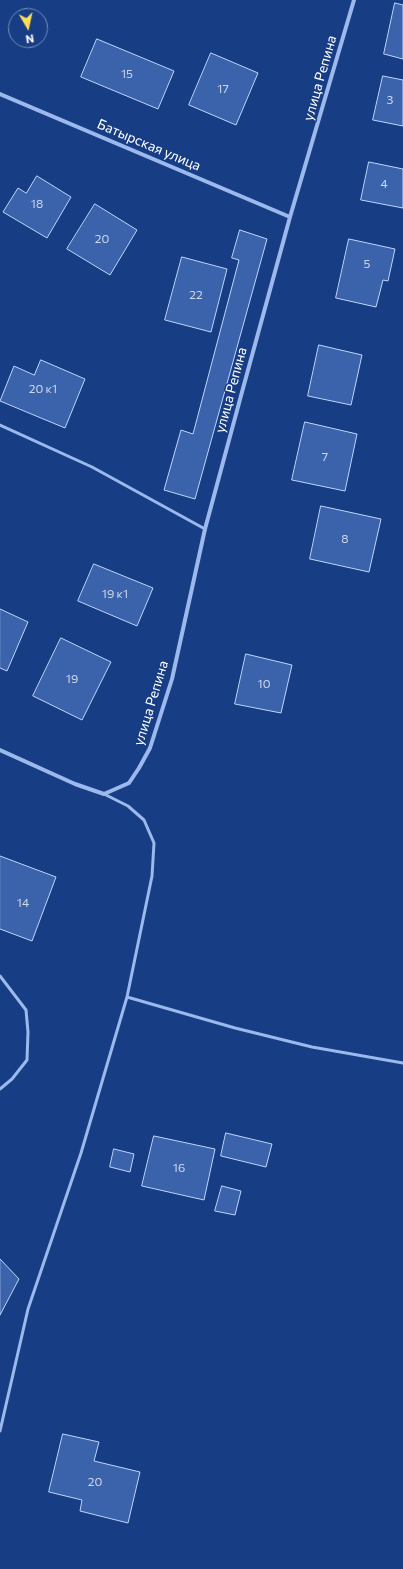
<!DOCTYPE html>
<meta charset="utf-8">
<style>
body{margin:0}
#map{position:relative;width:403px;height:1569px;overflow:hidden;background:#173d84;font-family:Commissioner,sans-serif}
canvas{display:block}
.north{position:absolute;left:8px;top:8px;width:40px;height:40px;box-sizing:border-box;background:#173d84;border:1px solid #748bb5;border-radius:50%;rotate:171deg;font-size:11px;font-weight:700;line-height:16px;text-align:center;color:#fff}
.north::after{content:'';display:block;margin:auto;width:14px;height:18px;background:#ffdd57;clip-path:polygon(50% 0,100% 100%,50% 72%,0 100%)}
</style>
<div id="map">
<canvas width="403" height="1569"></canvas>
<div class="north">N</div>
</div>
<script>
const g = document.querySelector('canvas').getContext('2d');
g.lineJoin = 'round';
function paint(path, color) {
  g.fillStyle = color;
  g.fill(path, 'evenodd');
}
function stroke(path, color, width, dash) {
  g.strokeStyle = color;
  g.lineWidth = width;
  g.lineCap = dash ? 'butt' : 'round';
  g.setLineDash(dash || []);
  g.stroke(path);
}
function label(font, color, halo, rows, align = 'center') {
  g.font = font + ' Commissioner,sans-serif';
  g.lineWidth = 3;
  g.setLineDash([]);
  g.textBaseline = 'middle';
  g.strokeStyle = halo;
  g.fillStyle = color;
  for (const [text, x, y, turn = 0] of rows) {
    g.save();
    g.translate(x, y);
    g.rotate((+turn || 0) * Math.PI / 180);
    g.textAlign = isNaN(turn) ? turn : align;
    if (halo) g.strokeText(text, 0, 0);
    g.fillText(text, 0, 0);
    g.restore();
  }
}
const building = new Path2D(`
 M395,3L403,5V59L384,54Z
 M97,39L174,71L158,109L81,77Z
 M211,53L258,73L236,125L189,105Z
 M383,76L403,80V126L373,120Z
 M369,162L403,169V208L361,200Z
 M37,176L71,197L47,238L3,212L18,188L26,193Z
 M95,204L137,230L110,275L67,249Z
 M240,230L267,239L195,499L164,490L181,430L193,434L239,260L232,258Z
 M349,239L395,249L388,281L383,280L376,307L336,298Z
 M182,257L227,269L211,332L165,320Z
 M319,345L362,355L351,405L308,396Z
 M41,360L85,379L65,428L0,401L14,366L34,375Z
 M305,422L357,434L345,491L292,480Z
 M321,506L381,519L369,572L310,559Z
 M94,564L153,588L137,626L78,601Z
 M0,609L28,622L7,671L0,668Z
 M61,638L111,662L82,720L33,696Z
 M246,654L292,665L281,713L235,704Z
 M0,856L56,877L32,941L0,929Z
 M226,1133L272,1144L266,1167L221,1156Z
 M154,1136L215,1149L204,1200L142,1186Z
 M114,1149L134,1154L130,1172L110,1167Z
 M222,1186L241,1191L235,1215L215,1211Z
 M0,1259L19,1279L0,1315Z
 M63,1434L99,1442L94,1461L140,1472L128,1523L80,1511L82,1500L49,1492Z`);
paint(building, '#3b63ac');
stroke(building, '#c0d5fa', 1);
stroke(new Path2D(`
 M0,425L92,467L205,529
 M0,976L26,1010L28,1032L27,1060L12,1079L0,1089
 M127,997L235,1028L312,1047L403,1063
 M0,1431L28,1309L81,1153L127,997L152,876L154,843L144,820L128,806L104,794`), '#9bb9ed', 3);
stroke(new Path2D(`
 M0,94L290,217
 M0,750L75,784L104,794L129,783L139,768L150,748L172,679L205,529L242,392L290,217L354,0`), '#9bb9ed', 4);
label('12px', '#ced8ea', null, [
 ["15",127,74],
 ["17",223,89],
 ["3",390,100],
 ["4",384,184],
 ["18",37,204],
 ["20",102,239],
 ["5",367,264],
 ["22",196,295],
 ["20 к1",43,389],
 ["7",325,457],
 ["8",345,539],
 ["19 к1",115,594],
 ["19",72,679],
 ["10",264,684],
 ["14",23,903],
 ["16",179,1168],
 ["20",95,1482]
]);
label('14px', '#fff', '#173d84', [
 ["улица Репина",320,78,-74],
 ["Батырская улица",149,145,23],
 ["улица Репина",231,390,-75],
 ["улица Репина",151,703,-73]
]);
</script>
